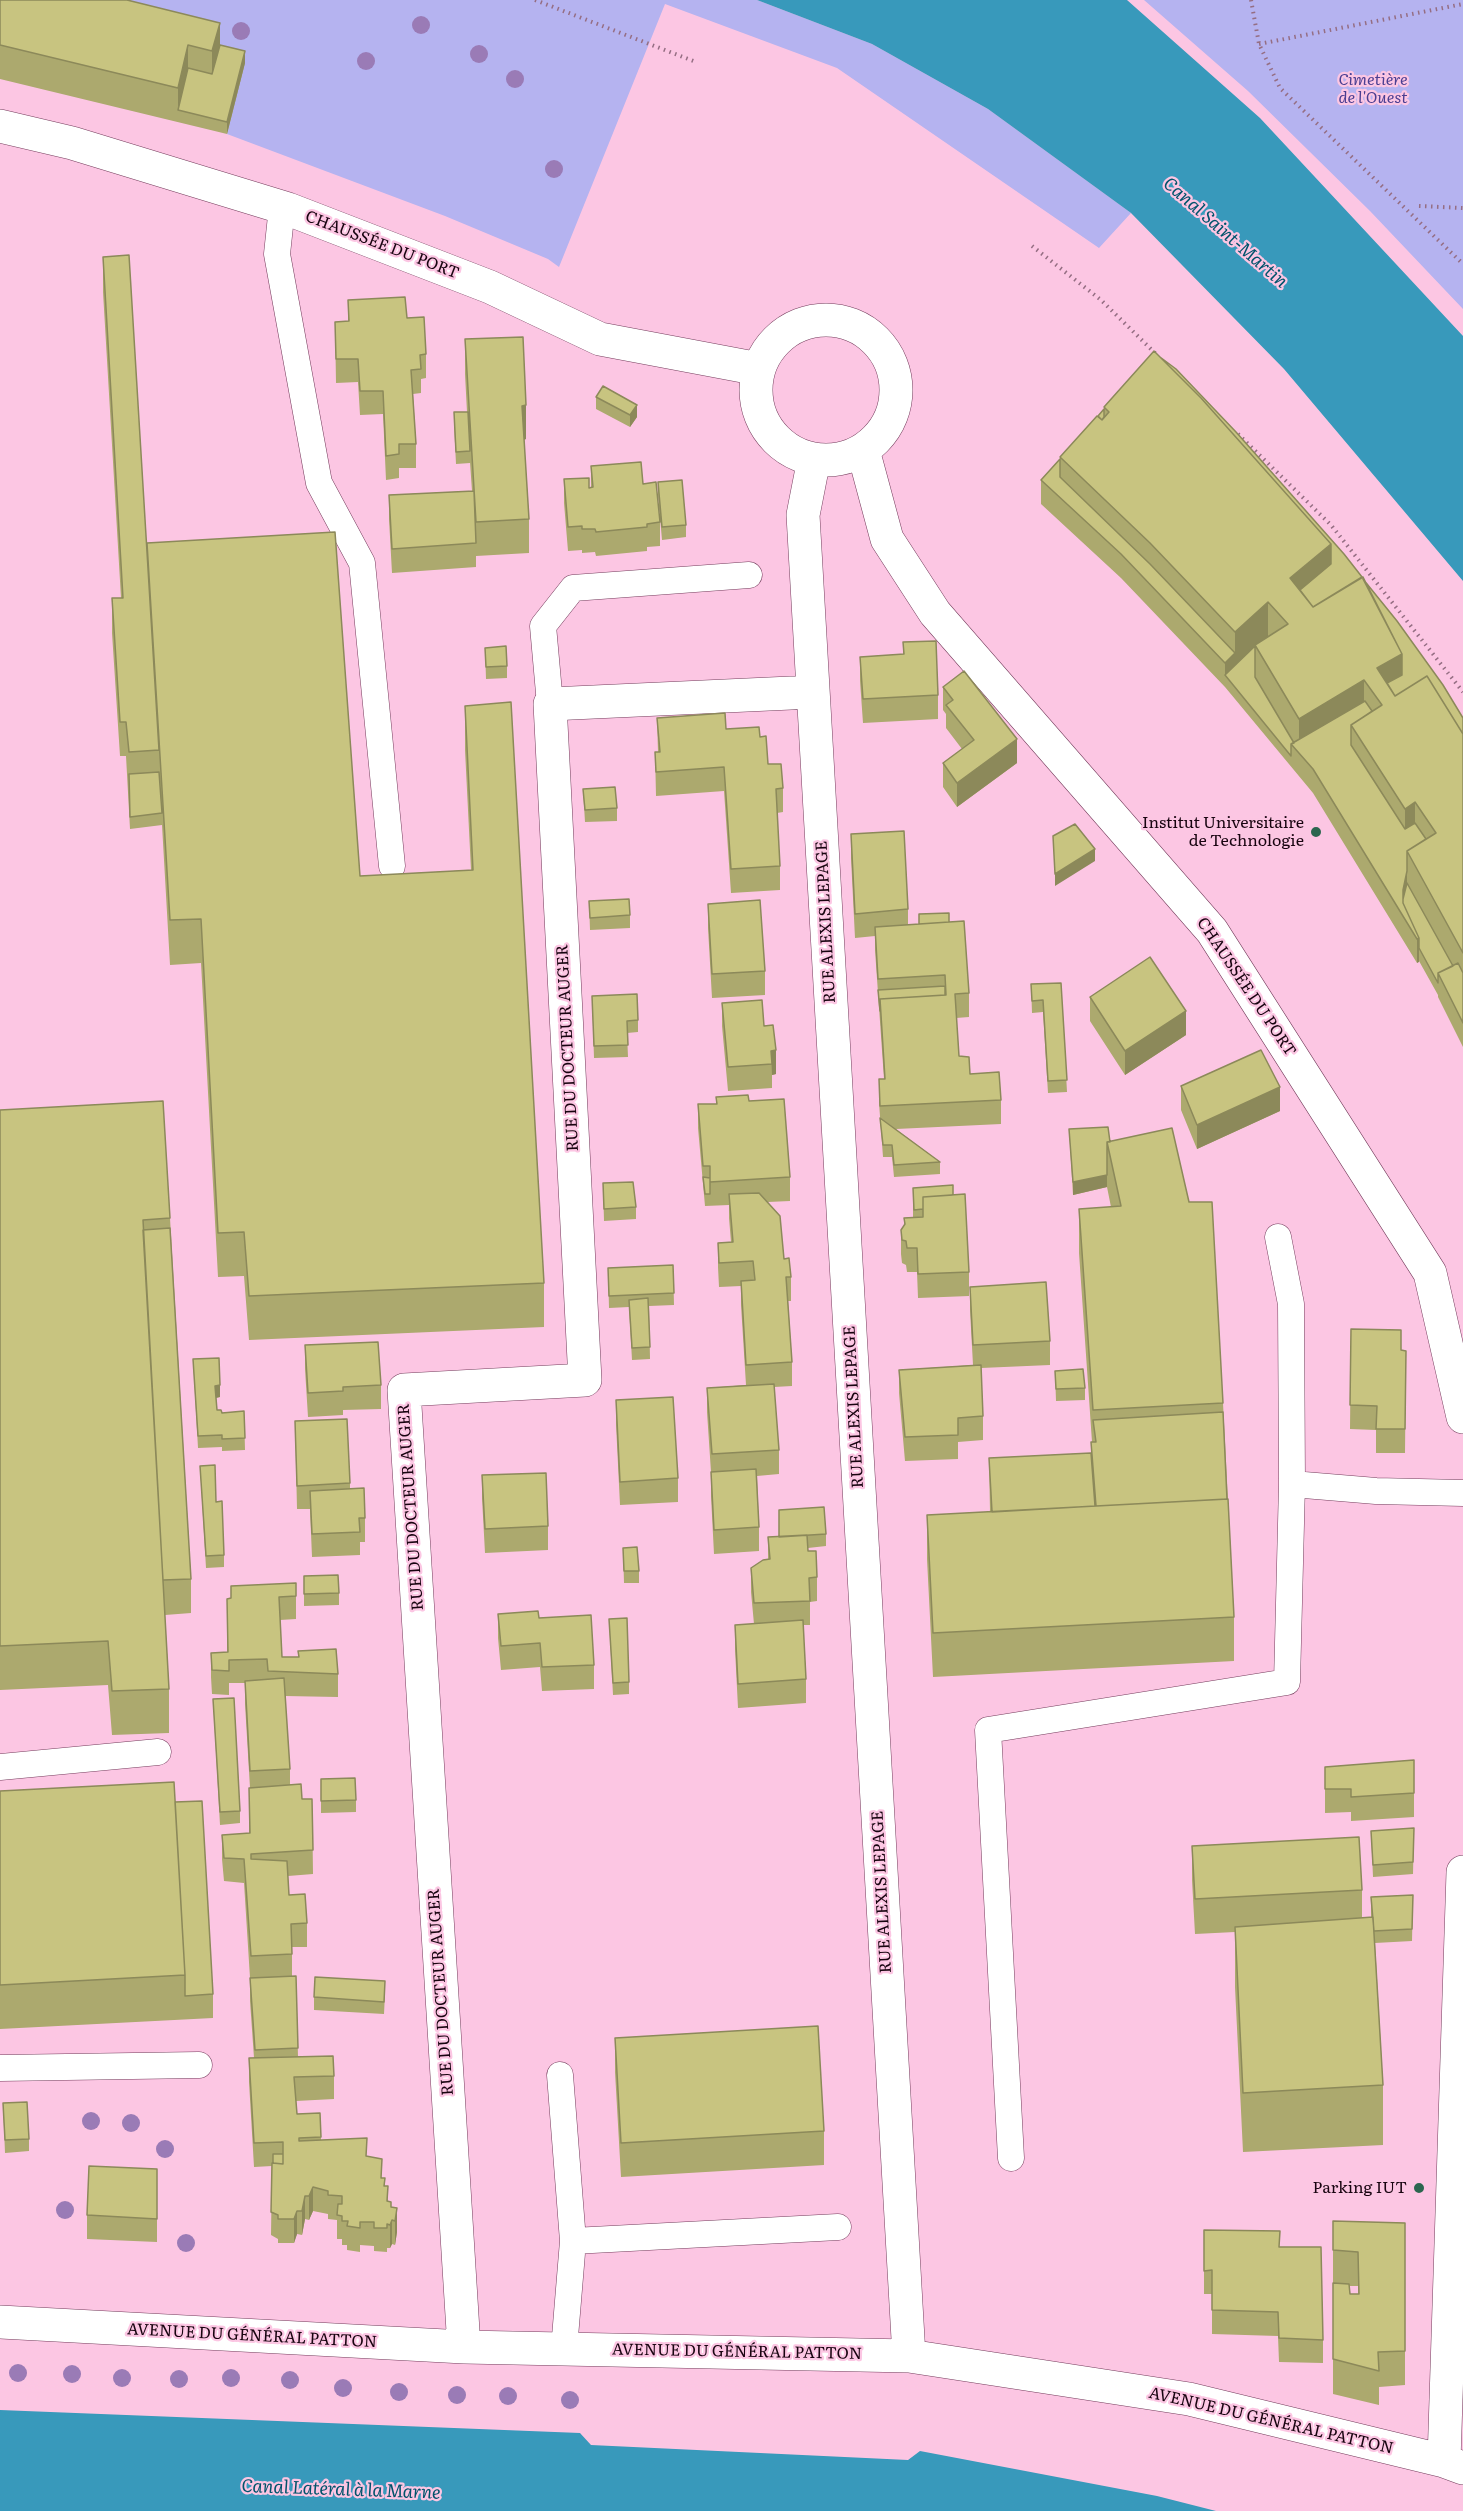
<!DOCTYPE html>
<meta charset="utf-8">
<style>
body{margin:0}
canvas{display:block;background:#fcc6e3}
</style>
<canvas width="1463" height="2511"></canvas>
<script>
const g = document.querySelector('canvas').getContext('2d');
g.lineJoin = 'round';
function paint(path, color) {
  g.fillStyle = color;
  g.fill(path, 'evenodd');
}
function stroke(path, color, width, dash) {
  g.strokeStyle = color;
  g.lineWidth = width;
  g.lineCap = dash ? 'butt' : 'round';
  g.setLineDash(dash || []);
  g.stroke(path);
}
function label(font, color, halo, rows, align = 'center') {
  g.font = font + ' Literata,serif';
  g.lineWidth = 4.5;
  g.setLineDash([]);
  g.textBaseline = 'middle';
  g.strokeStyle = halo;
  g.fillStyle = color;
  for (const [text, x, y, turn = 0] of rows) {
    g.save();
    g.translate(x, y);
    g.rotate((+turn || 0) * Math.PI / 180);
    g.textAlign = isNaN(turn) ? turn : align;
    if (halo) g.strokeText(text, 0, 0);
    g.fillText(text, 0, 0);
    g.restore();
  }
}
paint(new Path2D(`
 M24,0H757L872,44L988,109L1131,213L1099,248L837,68L665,4L559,267L548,259L445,216L227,134L244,63Z
 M1144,0H1463V309L1370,211L1248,91Z`), '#b5b3f0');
paint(new Path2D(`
 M757,0H1127L1260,118L1463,336V581L1284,369L1131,213L988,109L872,44Z
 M0,2410L580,2433L591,2445L908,2460L920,2451L1157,2496L1216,2511H0Z`), '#3899bb');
const service = new Path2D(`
 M282,207L277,254L319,483L362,563L392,866
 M550,704L543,626L573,588L749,575
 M1278,1237L1291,1304L1292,1484L1376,1491L1463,1493
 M0,1767L158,1752
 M0,2068L199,2065
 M560,2075L573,2241
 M1011,2158L988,1730L1287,1682L1292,1484
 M564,2349L573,2241L838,2227`);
const minor = new Path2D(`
 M0,126L72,143L288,209L490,287L600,339L759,369
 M756 390a70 70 0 1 1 140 0a70 70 0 1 1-140 0Z
 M863,450L887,539L935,613L1212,931L1430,1273L1463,1417
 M814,459L803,515L909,2356
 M0,2322L464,2347L909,2356L1189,2399L1444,2461L1463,2468
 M464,2347L404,1390L585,1380L550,704L813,692
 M1444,2461L1463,1872`);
stroke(service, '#753d5d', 27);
stroke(minor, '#753d5d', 34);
stroke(new Path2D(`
 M535,0L696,62
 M1251,0L1259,44L1280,88L1463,264
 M1259,44L1463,4
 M1419,206L1463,208
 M1032,246L1101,300L1156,354
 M1238,434L1331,525L1463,692`), '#956e83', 4, [1.5, 4.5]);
stroke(service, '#fff', 26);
stroke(minor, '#fff', 33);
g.fillStyle = '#9a7bb6';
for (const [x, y] of [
 [421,25],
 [241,31],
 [479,54],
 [366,61],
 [515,79],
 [554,169],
 [91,2121],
 [131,2123],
 [165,2149],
 [65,2210],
 [186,2243],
 [18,2373],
 [72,2374],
 [122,2378],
 [231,2378],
 [179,2379],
 [290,2380],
 [343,2388],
 [399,2392],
 [457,2395],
 [508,2396],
 [570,2400]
]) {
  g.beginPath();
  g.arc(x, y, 9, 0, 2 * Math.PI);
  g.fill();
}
paint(new Path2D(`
 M0,0L220,45L245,63L227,134L0,79Z
 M103,257L147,553L360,876L471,870L465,750V706L544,1283V1327L249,1340L244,1276L218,1277L201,963L170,965L162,825L130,829L126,756H120L112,633V598H121L103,292Z
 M348,300L407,318L426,354V378L421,379V393L413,394L416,444V468H399V478L386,480L383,414L360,415L358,382L336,383L335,322L348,321Z
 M465,339L526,439L524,440L529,519V553L476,556V567L392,573L389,519V495L472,491L470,462V463L456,464L454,424V412H467L465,374Z
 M596,397L637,417L630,427L596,409Z
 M1104,407L1463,718V1047L1438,997V995L1419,961L1417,963L1313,793L1225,687L1121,578L1041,504V480L1060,459V457L1104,409Z
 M591,466L643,484L660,522V546L647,547V551L596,556L595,552L582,553V550L568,551L564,503V479L589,488H591Z
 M658,482L686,525V537L662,540L658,494Z
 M903,642L938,695V719L863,723L860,681V657L903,654Z
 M485,648L507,666V678L486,679Z
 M943,687L1017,763L957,807L943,787V763L962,749L946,728V714L943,710Z
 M657,718L726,729L760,737L768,764L783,788V812L777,813L780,866V890L731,893L724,791L656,796L655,752H658Z
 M583,789L617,808V821L585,822Z
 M851,834L908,909V925L949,922L969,993V1017L956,1018L959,1056L970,1074L1001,1100V1124L896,1129L940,1162V1174L894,1177L892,1157H883L879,1103V1079H884L875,950V936L855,938L851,858Z
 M589,901L630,915V928L590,930Z
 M708,904L765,971V995L712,998L708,928Z
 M1061,983L1067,1092L1048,1093L1043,1012L1032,1013L1031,984Z
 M592,996L638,1020V1032L627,1033L628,1057L594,1058Z
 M1090,997L1186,1035L1125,1075L1090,1021Z
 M722,1003L764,1026L776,1074L772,1075V1088L728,1091L722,1026Z
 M1181,1086L1280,1111L1197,1149L1181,1110Z
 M716,1097L749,1101L790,1177V1201L768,1202L784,1259L791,1277V1301H788L792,1362V1386L774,1387L779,1450V1474L757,1476L759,1527V1551L714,1554L711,1496V1472L707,1412V1388L746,1385L741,1305V1286L719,1287L718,1267V1243L731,1242L729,1218V1205L705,1206L698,1128V1104H716Z
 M0,1110L170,1218L191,1579V1613L165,1615L169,1689V1733L112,1735L108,1685L0,1690Z
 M1069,1129L1110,1142L1223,1403L1234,1617V1661L933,1677L927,1559V1515L990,1512L989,1458L1091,1453V1442H1092L1079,1253V1209L1111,1207L1107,1187L1073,1195Z
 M603,1183L636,1207V1219L604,1221Z
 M913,1188L953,1195L969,1272V1296L918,1298L917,1272H907L906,1265L902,1263L901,1254V1230L904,1226V1218L913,1217Z
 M673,1265L674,1305L649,1306L650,1359L632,1360L629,1307L609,1308L608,1268Z
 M970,1287L1050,1341V1365L981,1368L983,1416V1440L958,1442V1459L905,1461L899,1393V1370L973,1365L970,1310Z
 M1351,1329L1401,1350L1406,1351L1405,1453H1376V1430L1350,1429Z
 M305,1345L381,1385V1409L343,1410V1415L308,1417L305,1369Z
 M193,1359L220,1397L216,1398L217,1410L222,1413L244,1411L245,1450L222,1451V1447L198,1448Z
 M1055,1371L1085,1388V1400L1056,1401Z
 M616,1400L678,1478V1502L620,1505L616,1424Z
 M295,1421L350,1483V1489L365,1518V1542H360V1555L312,1557L310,1509H297Z
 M200,1466L216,1502L224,1555V1567L206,1568Z
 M482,1475L548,1526V1550L485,1553L482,1498Z
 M826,1534V1546L808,1548V1551L817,1577V1601L810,1602V1625H803L806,1679V1703L738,1708L735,1649V1625L754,1624L751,1592V1568L768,1559V1537Z
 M623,1548L639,1571V1583H624Z
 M304,1576L339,1593V1605L304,1606Z
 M231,1586L296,1596V1619L280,1620L282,1657H298V1651L338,1674V1697L285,1696L290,1769V1785L302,1799H312L313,1874L288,1876L289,1895L307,1923V1947H292V1976H296L298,2057L334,2076V2099L296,2101L297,2114L320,2113L321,2140L367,2156L382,2178L385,2186L388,2201L391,2207L397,2208V2232L395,2245L392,2244L390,2248H387V2252L374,2251V2246L360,2245V2252L347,2250V2245H342V2239H337V2220L328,2219V2214L313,2211L309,2220L305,2219L302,2235L297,2234L294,2243H278V2239L271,2235L272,2166L254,2167L249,2082V2058H254L250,2001V1978L244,1883L224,1881L222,1859V1835L249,1834L250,1788L245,1704V1683H229V1695L212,1694L211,1677V1653L227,1652V1599L231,1598Z
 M498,1614L539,1618L594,1665V1689L542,1691L540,1667L501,1670L498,1638Z
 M609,1619L629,1682V1694L613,1695Z
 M213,1699L240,1811V1823L220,1825Z
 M1414,1760V1817L1351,1821V1812L1325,1813V1767Z
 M321,1779L356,1800V1812L321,1813Z
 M0,1791L175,1802L213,1994V2018L0,2029Z
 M1414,1828L1413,1874L1373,1877L1371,1831Z
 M1192,1846L1362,1890V1918L1371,1917V1897L1413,1895L1412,1941L1375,1943L1383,2085V2145L1243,2152L1235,1987V1932L1195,1934L1192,1880Z
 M385,1993L384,2014L314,2010V1997Z
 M615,2038L824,2131V2165L621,2177L615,2072Z
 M3,2103L29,2139V2151L5,2153Z
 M157,2169V2242L87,2239V2215Z
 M1333,2221L1405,2223V2385L1379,2387V2405L1333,2394ZM1349,2286H1358V2294H1350Z
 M1204,2230L1280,2247L1323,2340V2363L1279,2362L1278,2336L1212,2334V2294H1204Z`), '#aca96e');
paint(new Path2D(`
 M220,23V57L212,86V51Z
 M188,45V80L178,110V88Z
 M245,51V63L227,134V122Z
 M526,405V439L522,440V406Z
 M637,405V417L630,427V415Z
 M1331,544V588L1301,612L1290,578Z
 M1268,602V646L1255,645V658L1225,675V663L1235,653V632Z
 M1402,654V699L1389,706L1377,668Z
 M1364,680V725H1351L1299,751V719Z
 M1017,739V763L957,807V783Z
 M1415,802V846L1405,853V809Z
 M1095,849V861L1055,886V874Z
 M1407,871V895L1403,911V890Z
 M1419,938V962L1417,963V939Z
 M1186,1011V1035L1125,1075V1051Z
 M776,1050V1074L772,1075L771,1051Z
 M1280,1087V1111L1197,1149V1125Z
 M1107,1175V1187L1073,1195V1182Z
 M220,1385V1397L215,1398V1386Z
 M313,2187V2211L309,2220V2196Z
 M305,2196V2219L302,2235V2211Z
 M397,2208V2232L395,2245V2221Z
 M297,2211V2234L294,2243V2219Z
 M392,2220V2244L390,2248V2225Z`), '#8c895a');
const building = new Path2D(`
 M0,0H127L220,23L212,51L188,45L178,88L0,45Z
 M220,45L245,51L227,122L178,110L188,68L212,74Z
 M129,255L159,750L129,752L126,722H120L112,598H123L103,257Z
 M405,297L407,318L424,317L426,354L420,355L421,369L411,370L416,444H399V454L386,456L383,391H360L358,359H336L335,322L349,321L348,300Z
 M523,337L526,405L522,406L529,519L476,522L465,339Z
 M1154,351L1201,398L1331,544L1290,578L1313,607L1363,577L1402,654L1377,668L1395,696L1427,676L1463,734V953L1407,851L1436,833L1415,802L1405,809L1351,725L1382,705L1364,680L1299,719L1255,645L1288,624L1268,602L1235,632L1150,543L1060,457L1097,416L1102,420L1109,412L1104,407Z
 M1160,357L1176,369L1236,432L1344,554L1362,577L1313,607L1300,590L1331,564V544L1201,398Z
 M603,386L637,405L630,415L596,397Z
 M1104,409V417L1102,420L1098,416Z
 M454,412H468L470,451L456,452Z
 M1060,459V477L1150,564L1235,653L1225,663L1121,554L1041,480Z
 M641,462L643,484L656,482L660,522L647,524V527L596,532L595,529H582V526L568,527L564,479L589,478V488L593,487L591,466Z
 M682,480L686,525L662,527L658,482Z
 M474,491L476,543L392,549L389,495Z
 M335,532L360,876L473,870L465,706L511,702L544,1283L249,1296L244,1232L218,1233L201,919L170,920L147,543Z
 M1363,579L1397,621L1443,685L1463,718V734L1427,676L1395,696L1387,683L1402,675V654Z
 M936,641L938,695L863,699L860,657L904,654L903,642Z
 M506,646L507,666L486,667L485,648Z
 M1255,646V677L1294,743L1291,744V756L1225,675Z
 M964,671L1017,739L957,783L943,763L974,740L946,705L953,700L943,687Z
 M1365,701L1372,711L1351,725V745L1405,829L1415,823L1426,839L1407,851V871L1403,890V903L1419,938L1417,939L1313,769L1291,744Z
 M725,713L726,729L759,727L760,737L766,736L768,764H781L783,788L776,789L780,866L731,869L724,767L656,772L655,752H660L657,718Z
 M159,772L162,813L130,817L129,774Z
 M615,787L617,808L585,810L583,789Z
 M1075,824L1095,849L1055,874L1053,836Z
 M904,831L908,909L855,914L851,834Z
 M1407,883L1453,966L1438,973V983L1419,948V938L1403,903V899Z
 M629,899L630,915L590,918L589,901Z
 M760,900L765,971L712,974L708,904Z
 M949,913V922L919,924V914Z
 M964,921L969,993L955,994L959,1056L969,1057L970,1074L999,1072L1001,1100L880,1106L879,1079H885L880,999L946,995L945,975L878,979L875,927Z
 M1150,957L1186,1011L1125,1051L1090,997Z
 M1458,963L1463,973V1023L1438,973Z
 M1061,983L1067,1080L1048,1081L1043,1000L1032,1001L1031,984Z
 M945,986V995L880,999V1011L878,990Z
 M637,994L638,1020L627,1021L628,1045L594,1046L592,996Z
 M762,1000L764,1026L773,1025L776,1050L771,1051L772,1064L728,1067L722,1003Z
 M1261,1050L1280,1087L1197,1125L1181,1086Z
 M748,1095L749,1101L784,1099L790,1177L710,1182V1166H703L698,1104H717L716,1097Z
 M163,1101L170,1218L143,1220L169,1689L112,1691L108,1641L0,1646V1110Z
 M880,1118L940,1162L894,1165L892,1145H883Z
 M1108,1127L1110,1142H1107V1175L1073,1182L1069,1129Z
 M1172,1128L1189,1202H1212L1223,1403L1093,1410L1079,1209L1121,1206L1107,1142Z
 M703,1177L710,1178V1194H705Z
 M633,1182L636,1207L604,1209L603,1183Z
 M953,1185V1195L923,1197V1209L914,1210L913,1188Z
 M759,1193L780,1216L784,1259L789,1258L791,1277H786L792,1362L746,1365L741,1281L755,1280L753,1261L719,1263L718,1243L733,1242L729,1194Z
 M965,1194L969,1272L918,1274L917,1248H907L906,1241L902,1240L901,1230L905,1224L904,1218L923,1217V1197Z
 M170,1228L191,1579L163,1580L143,1230Z
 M673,1265L674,1293L609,1296L608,1268Z
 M1046,1282L1050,1341L973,1345L970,1287Z
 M648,1298L650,1347L632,1348L629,1300Z
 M1351,1329L1401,1330V1350L1406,1351L1405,1429H1376L1377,1406L1350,1405Z
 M378,1342L381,1385L343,1387V1391L308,1393L305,1345Z
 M219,1358L220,1385L215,1386L217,1410H221L222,1413L244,1411L245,1438L222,1439V1435L198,1436L193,1359Z
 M981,1365L983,1416L958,1418V1435L905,1437L899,1370Z
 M1083,1369L1085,1388L1056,1389L1055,1371Z
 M774,1384L779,1450L712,1454L707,1388Z
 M673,1397L678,1478L620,1482L616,1400Z
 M1223,1412L1227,1499L1096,1506L1091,1442H1096L1093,1420Z
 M347,1419L350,1483L297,1486L295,1421Z
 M1091,1453L1095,1506L992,1512L989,1458Z
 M215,1465L216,1502L222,1501L224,1555L206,1556L200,1466Z
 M756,1469L759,1527L714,1530L711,1472Z
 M546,1473L548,1526L485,1529L482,1475Z
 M364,1488L365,1518H359L360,1532L312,1534L310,1491Z
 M1228,1499L1234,1617L933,1633L927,1515Z
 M824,1507L826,1534L779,1537V1510Z
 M807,1535L808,1551H816L817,1577L809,1578L810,1601L754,1603L751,1568L763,1560L770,1559L768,1537Z
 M637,1547L639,1571H624L623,1548Z
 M338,1575L339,1593L304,1594V1576Z
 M296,1583V1596L279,1597L282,1657H299L298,1651L336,1649L338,1674L268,1671L267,1659L229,1660V1671L212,1670L211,1653L228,1652L227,1599L231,1598V1586Z
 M538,1611L539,1618L591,1615L594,1665L542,1667L540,1643L501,1646L498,1614Z
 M627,1618L629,1682L613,1683L609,1619Z
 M803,1620L806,1679L738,1684L735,1625Z
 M284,1678L290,1769L250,1771L245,1681Z
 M234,1698L240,1811L220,1812L213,1699Z
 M1414,1760V1793L1351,1797V1789H1325V1767Z
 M355,1778L356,1800L321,1801V1779Z
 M174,1782L185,1975L0,1985V1791Z
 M301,1784L302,1799H312L313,1850L251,1854V1859L287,1861L289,1895L305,1894L307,1923L291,1924L292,1954L251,1956L244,1859L224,1858L222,1835L250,1833L249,1788Z
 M202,1801L213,1994L185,1996V1975L175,1802Z
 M1414,1828L1413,1862L1373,1865L1371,1831Z
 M1359,1837L1362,1890L1195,1899L1192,1846Z
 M1413,1895L1412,1929L1374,1931L1371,1897Z
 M1373,1917L1383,2085L1243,2093L1235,1927Z
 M296,1976L298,2048L255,2050L250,1978Z
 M315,1977L385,1981L384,2002L314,1997Z
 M818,2026L824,2131L621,2143L615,2038Z
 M333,2056L334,2076L294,2077L297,2114L320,2113L321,2137L299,2138V2141L367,2138L366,2156L382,2159L381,2178H385L384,2186H388L387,2201L391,2202V2207L397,2208L395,2221L392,2220L390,2225L387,2224V2228H374V2222H360V2228L347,2226L348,2221H342V2216L337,2215L338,2204H342V2196L328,2195V2191L313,2187L309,2196H305L302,2211H297L294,2219H278V2215L271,2212L272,2163L283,2164V2142L254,2143L249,2058Z
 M27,2102L29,2139L5,2140L3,2103Z
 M273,2154H283V2164L273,2163Z
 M89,2166L157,2169V2219L87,2215Z
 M1333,2221L1405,2223V2351L1378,2352L1379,2371L1333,2359V2283L1349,2284L1350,2294H1359L1358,2252L1333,2250Z
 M1204,2230L1280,2231L1279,2247H1321L1323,2340L1279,2338L1278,2312L1212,2310V2270L1204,2271Z`);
paint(building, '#c8c480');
stroke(building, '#8c895a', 1.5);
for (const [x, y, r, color] of [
 [1316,832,6,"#2b664f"],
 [1419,2188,6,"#2b664f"]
]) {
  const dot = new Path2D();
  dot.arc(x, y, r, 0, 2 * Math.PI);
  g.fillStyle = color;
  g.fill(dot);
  stroke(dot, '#fcc6e3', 2);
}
label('italic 16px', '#4a3e91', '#fcc6e3', [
 ["Cimetière",1373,80],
 ["de l'Ouest",1373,98]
]);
label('16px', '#180410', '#fcc6e3', [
 ["CHAUSSÉE DU PORT",382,245,21],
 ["RUE ALEXIS LEPAGE",826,922,-93],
 ["CHAUSSÉE DU PORT",1246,987,56],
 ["RUE DU DOCTEUR AUGER",568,1048,-93],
 ["RUE ALEXIS LEPAGE",854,1407,-93],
 ["RUE DU DOCTEUR AUGER",411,1507,-94],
 ["RUE ALEXIS LEPAGE",882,1892,-93],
 ["RUE DU DOCTEUR AUGER",441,1992,-94],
 ["AVENUE DU GÉNÉRAL PATTON",252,2336,3],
 ["AVENUE DU GÉNÉRAL PATTON",737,2352,1],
 ["AVENUE DU GÉNÉRAL PATTON",1271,2421,13]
]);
label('16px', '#180410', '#fcc6e3', [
 ["Institut Universitaire",1304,823],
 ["de Technologie",1304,841],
 ["Parking IUT",1407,2188]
], 'right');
label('italic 18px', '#00536b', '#fcc6e3', [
 ["Canal Saint-Martin",1225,233,41],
 ["Canal Latéral à la Marne",341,2490,2]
]);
</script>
